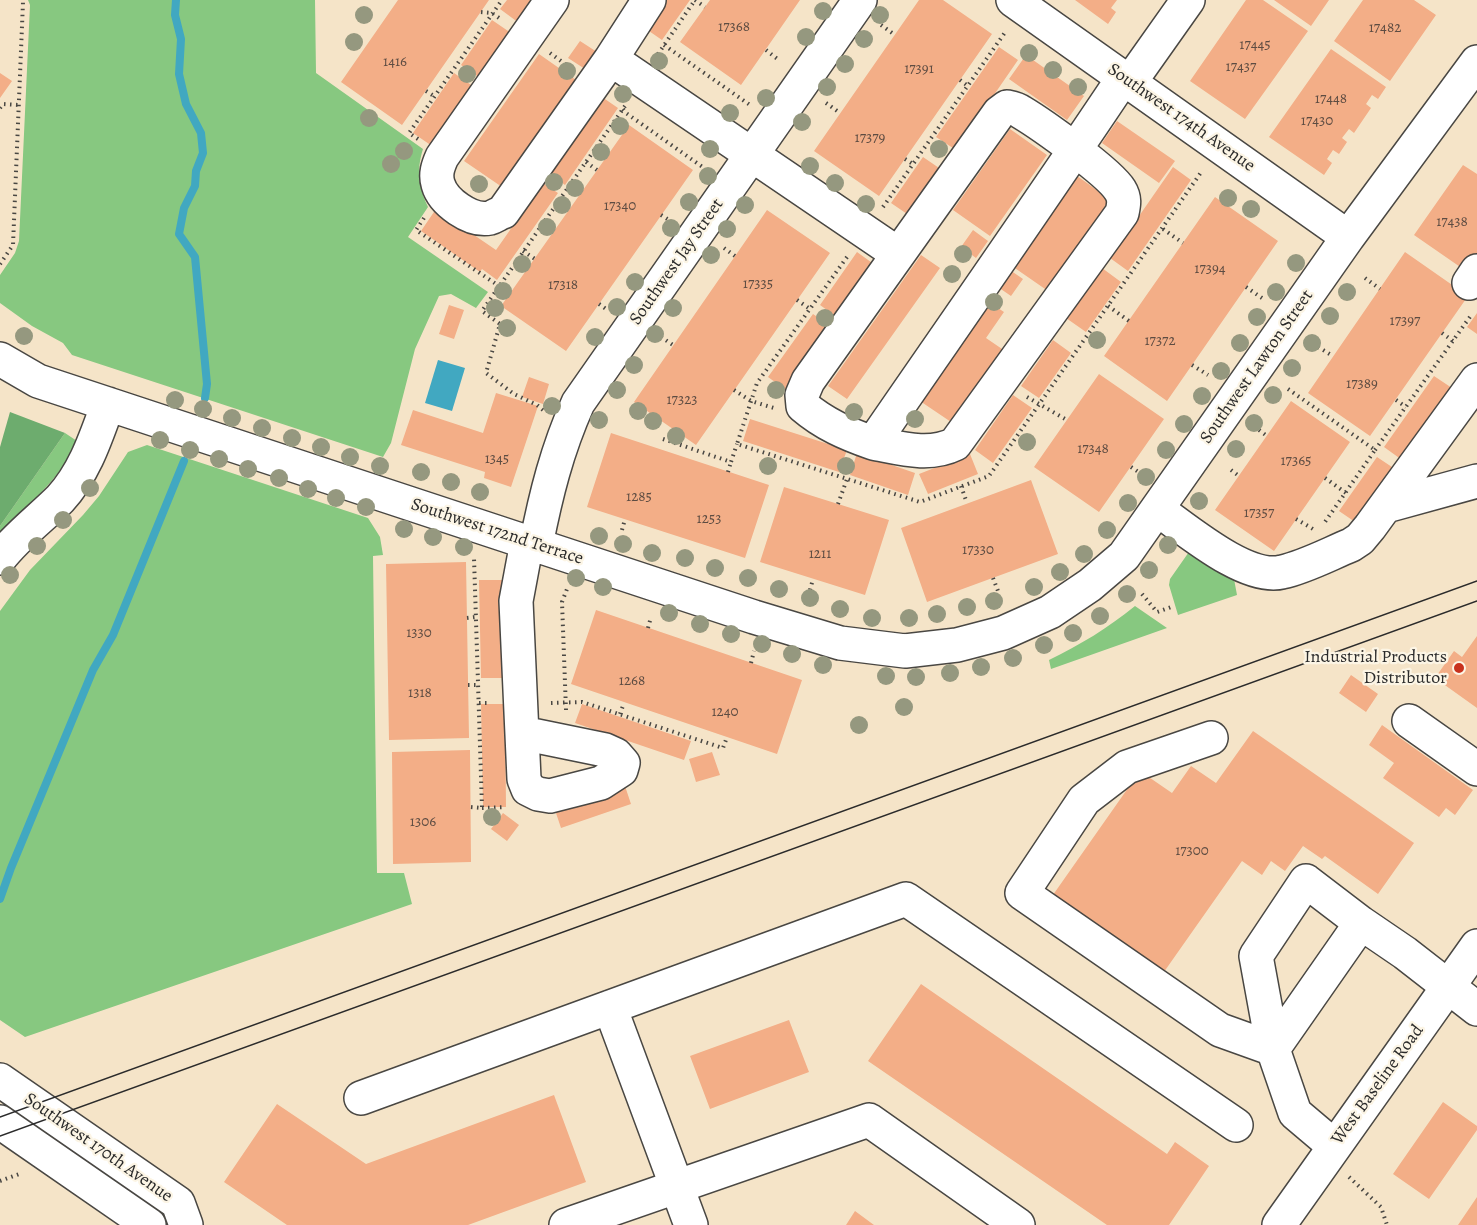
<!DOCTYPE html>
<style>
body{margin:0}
canvas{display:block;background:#f5e4c8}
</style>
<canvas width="1477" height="1225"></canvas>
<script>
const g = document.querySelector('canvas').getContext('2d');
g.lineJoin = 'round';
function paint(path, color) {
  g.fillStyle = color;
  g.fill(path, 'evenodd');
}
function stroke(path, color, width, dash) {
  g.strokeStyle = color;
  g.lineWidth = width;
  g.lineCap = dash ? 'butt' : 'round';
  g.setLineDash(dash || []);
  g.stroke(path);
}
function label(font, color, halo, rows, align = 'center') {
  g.font = font + ' Alegreya,serif';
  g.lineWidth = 4.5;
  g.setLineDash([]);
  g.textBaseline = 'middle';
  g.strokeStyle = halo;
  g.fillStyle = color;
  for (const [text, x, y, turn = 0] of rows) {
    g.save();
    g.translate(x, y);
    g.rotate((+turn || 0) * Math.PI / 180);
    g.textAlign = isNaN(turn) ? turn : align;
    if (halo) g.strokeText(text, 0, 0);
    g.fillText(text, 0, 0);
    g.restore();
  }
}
paint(new Path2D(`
 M28,0H315L316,73L423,149C416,171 419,187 428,207L408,237L488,292L476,308L451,294L439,296L415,349L391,443L383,457L72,355L63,343L32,326L0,303V275L15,253L19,241L30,5Z
 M65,433L77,441C62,479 26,505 0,535V526Z
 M147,445L368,518L380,537L383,555L373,556L377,873H404L412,904L25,1037L0,1020V611L30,570L83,515L99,496L128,452Z
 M1191,549L1234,579L1237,595L1178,615L1169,585L1170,579Z
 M1135,606L1167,628L1051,669L1049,660C1080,645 1108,628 1135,606Z`), '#87c880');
paint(new Path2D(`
 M10,412L65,433L0,526V447Z`), '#6dac6e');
paint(new Path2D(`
 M438,360L465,368L452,411L425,403Z`), '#41a8c1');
stroke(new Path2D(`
 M176,0L175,15L181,39L179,74L186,104L201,133L203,153L196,171L195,186L184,208L179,234L195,257L207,384L205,398
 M0,899L11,868L93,670L113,635L184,461`), '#41a8c1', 8);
paint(new Path2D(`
 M398,0H489L402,125L341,82Z
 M507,0H535L519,23L500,9Z
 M667,0H690L662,40L646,29Z
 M710,0H800L741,85L680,42Z
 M919,0H943L992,34L879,196L814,151Z
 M1075,0H1117L1111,8L1116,12L1108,24Z
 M1246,0H1263L1308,31L1245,119L1190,81Z
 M1274,0H1329L1311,26Z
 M1363,0H1414L1436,15L1390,81L1334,41Z
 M492,20L511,33L480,78L461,65Z
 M580,41L597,52L585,69L568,58Z
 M999,47L1018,60L956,150L936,137Z
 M1331,49L1386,87L1378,99L1372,95L1366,104L1371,108L1354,133L1349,129L1342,138L1347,142L1339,154L1333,150L1327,159L1332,163L1324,175L1269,137Z
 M539,54L576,80L502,187L464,161Z
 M1026,55L1084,96L1067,120L1009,79Z
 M0,73L12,81L0,98Z
 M454,73L474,87L432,146L413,133Z
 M602,97L618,108L565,185L549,173Z
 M1117,121L1175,161L1159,183L1102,143Z
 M629,125L693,170L566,351L501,306Z
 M1010,129L1047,155L990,236L953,210Z
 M923,157L942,170L910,216L891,203Z
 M1463,165L1477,174V254L1466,271L1414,235Z
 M1173,167L1191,180L1128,271L1110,258Z
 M1073,173L1112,201L1048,291L1009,264Z
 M543,183L558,193L497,280L482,269L480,272L421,231L436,209L496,250Z
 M1215,197L1278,241L1167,401L1104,356Z
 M767,210L830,253L696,445L634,402Z
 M973,230L988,241L976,258L961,247Z
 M857,252L875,265L838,318L820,305Z
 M1405,252L1468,296L1370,436L1308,393Z
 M921,255L940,268L847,399L828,386Z
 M1007,268L1023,279L1011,296L995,285Z
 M1102,268L1121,282L1086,332L1066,318Z
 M986,300L1004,312L986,338L1005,351L954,424L917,399Z
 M449,305L464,310L454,339L439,334Z
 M1477,313V334L1467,327Z
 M813,314L832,327L786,390L768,377Z
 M1053,340L1071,353L1039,398L1021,386Z
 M1099,374L1164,419L1099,512L1034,467Z
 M1434,376L1452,388L1402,460L1384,447Z
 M529,377L549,384L543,404L522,397Z
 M496,393L538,406L511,487L484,478L485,472L401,445L413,410L483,433Z
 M1013,395L1032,408L993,463L975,450Z
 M1291,401L1350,442L1274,551L1215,510Z
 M750,419L847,450L839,472L743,441Z
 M611,433L769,485L745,558L587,507Z
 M857,453L915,473L908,495L850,475Z
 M970,454L978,474L928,494L919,474Z
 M1377,457L1395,469L1358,524L1339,511Z
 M1031,480L1058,554L927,602L901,528Z
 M784,487L889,520L865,595L760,562Z
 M466,562L469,738L389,740L386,564Z
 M479,580H502L504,678H481Z
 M596,610L802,680L777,754L571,684Z
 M1477,636V708L1435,678L1454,651L1462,657Z
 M1351,675L1378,694L1366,712L1339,693Z
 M481,704H505L506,807H483Z
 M582,704L691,741L684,760L575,723Z
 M1382,725L1473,790L1455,815L1446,808L1439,817L1383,778L1394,763L1369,745Z
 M1253,731L1414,843L1378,894L1325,856L1322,859L1303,846L1285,871L1271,861L1262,875L1242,861L1159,979L1048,902L1140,771L1172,793L1191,766L1216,783Z
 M470,750L471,862L393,864L392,752Z
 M712,752L720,775L696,782L689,759Z
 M625,786L631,804L561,828L555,810Z
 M503,813L519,825L507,841L491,829Z
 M921,984L1167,1154L1175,1142L1209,1166L1169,1225H1107L868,1061Z
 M789,1020L809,1072L710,1109L690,1056Z
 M554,1095L586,1182L468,1225H287L224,1182L277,1104L366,1164Z
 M1443,1102L1477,1126V1130L1429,1199L1393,1174Z
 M1477,1197V1225H1458Z
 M855,1211L874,1225H846Z`), '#f3ae87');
const minor = new Path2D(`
 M552,0L442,157C438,166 435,174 438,184C443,202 471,222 490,218C494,217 499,213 503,212L611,59L898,254
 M1013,0L1348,237
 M611,59L649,0
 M1130,82L1188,0
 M1469,283L1477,271
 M0,359L38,381L754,617L840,643L905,651L957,645L1003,633L1050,612L1090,585L1124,556L1348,237L1477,62
 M873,443C900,448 929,457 955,444L1122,213C1124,204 1125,198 1120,190C1109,172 1041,124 1021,112C1017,109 1012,108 1007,107L999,113L808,381L802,395L803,406C824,424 847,434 873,443C957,321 1042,200 1124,77
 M1386,506L1477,481
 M1157,509C1186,529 1246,581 1282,572C1305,567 1329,554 1351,545L1360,539L1370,527L1477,380
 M536,545C546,494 557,450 578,403L860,0
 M0,558C17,536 40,519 60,499C85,472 96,437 108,404
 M1409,721L1477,769
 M522,733L605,750L616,755L623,763L621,770L601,783L550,796L538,794L528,789L524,779L516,601L527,542
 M1211,738L1127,767L1084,800L1022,893L1220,1030L1273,1049L1256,956L1306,881L1361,923
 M610,1007L691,1225
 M361,1098L906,899L1236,1125
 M1334,1146L1295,1113L1273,1049L1361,923L1405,953L1477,1009
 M566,1225L869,1120L1018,1225`);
const major = new Path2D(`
 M0,1080L178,1203L186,1225
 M0,1122L149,1225
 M1279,1225L1477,946`);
stroke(minor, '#494743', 36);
stroke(major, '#494743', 36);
stroke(new Path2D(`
 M695,0L705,7
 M481,12L492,13L502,20
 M881,25L895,35
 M664,45L750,105
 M766,50L780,61
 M550,53L568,66
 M658,54L695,0
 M960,80L968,86
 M426,91L434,96
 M826,103L840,113
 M0,108L3,104L19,105
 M623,109L626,113L704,168
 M418,139L409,133L502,0
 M905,159L913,164
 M586,162L597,170
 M883,207L1006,31
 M661,215L669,220
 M424,218L416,230L499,286
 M1163,229L1183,243
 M724,248L735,256
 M523,251L535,259
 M847,257L757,383L737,444L920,502L989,476L1202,171
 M0,264L13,245L23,2L21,0
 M1365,278L1380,289
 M1246,287L1262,298
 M797,300L810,309
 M599,304L606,309
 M1108,306L1129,321
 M1442,333L1453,341
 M661,337L673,345
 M1318,347L1333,356
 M1192,365L1208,375
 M1288,389L1375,450L1325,522
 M734,390L751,401L774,408
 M1027,397L1067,420
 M1396,400L1406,407
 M543,410L537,405L514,394L486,373L500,324L482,311L625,106
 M1259,430L1267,436
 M663,439L731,462L737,444
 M1375,450L1472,314
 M1131,467L1140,473
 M1231,470L1239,476
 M728,472L731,462
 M1325,478L1346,493
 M961,486L967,503
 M838,504L847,479
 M1296,519L1313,529
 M622,530L625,519
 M993,578L998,591
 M810,590L813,579
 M1142,594L1157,612L1174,606
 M467,618L476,617
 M648,628L651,617
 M751,663L754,651
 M468,685H478
 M479,703H490
 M551,703L582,702L723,748L727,737
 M566,710L562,602L567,589
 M620,714L624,703
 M471,807L482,808L474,558
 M482,808L505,807
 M1349,1177L1381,1207L1387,1225
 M0,1181L22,1173`), '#494743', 4, [1.5, 4.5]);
stroke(minor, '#fff', 33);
stroke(major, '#fff', 33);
stroke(new Path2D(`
 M0,1117L1477,581
 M0,1136L1477,601`), '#2b2b2b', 1.5);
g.fillStyle = '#95987f';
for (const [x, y] of [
 [823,11],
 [364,15],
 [880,15],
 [806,37],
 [864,39],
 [354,42],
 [1029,53],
 [659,61],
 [845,64],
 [1053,70],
 [567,71],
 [467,74],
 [827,87],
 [1078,87],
 [623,94],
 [766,98],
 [730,113],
 [369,118],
 [802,122],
 [620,126],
 [710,149],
 [939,149],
 [404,151],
 [601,152],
 [391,164],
 [810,166],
 [708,176],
 [554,182],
 [835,183],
 [479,184],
 [575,188],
 [1228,198],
 [689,202],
 [866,204],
 [562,205],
 [745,205],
 [1251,209],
 [547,227],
 [671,228],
 [727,229],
 [963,254],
 [711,255],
 [1296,263],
 [522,264],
 [952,274],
 [635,282],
 [503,291],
 [1276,292],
 [1347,292],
 [994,302],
 [617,307],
 [495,308],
 [673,308],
 [1330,316],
 [1257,317],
 [825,318],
 [507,328],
 [655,334],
 [24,336],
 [595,337],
 [1097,340],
 [1240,343],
 [1312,343],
 [634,365],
 [1292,368],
 [1221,371],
 [617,390],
 [776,390],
 [1273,395],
 [1202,396],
 [175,400],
 [552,406],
 [203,409],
 [638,411],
 [854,412],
 [232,418],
 [915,419],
 [599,420],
 [653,421],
 [1254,423],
 [1184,424],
 [262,428],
 [676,436],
 [292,438],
 [160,440],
 [1027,442],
 [321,447],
 [1236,449],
 [190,450],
 [1166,450],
 [350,457],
 [219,459],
 [380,466],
 [768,466],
 [846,466],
 [248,469],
 [421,472],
 [1146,477],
 [279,478],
 [451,482],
 [90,488],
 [308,489],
 [480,492],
 [336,498],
 [1199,501],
 [1128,503],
 [366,507],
 [63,520],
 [404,529],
 [1107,530],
 [599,536],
 [433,537],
 [623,544],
 [1168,545],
 [37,546],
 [464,547],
 [652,553],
 [1084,554],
 [685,558],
 [715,568],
 [1149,570],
 [1060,572],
 [10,575],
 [576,578],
 [748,578],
 [603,587],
 [1034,587],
 [779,589],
 [1127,594],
 [810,598],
 [994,601],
 [967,607],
 [840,609],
 [669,613],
 [937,614],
 [1100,616],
 [872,618],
 [909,618],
 [700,624],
 [1073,633],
 [731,634],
 [762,644],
 [1044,645],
 [792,654],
 [1013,658],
 [823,665],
 [981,667],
 [950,673],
 [886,676],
 [916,677],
 [904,707],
 [859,725],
 [492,817]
]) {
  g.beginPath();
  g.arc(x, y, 9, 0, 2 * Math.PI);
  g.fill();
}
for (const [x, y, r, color] of [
 [1459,668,6,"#c8321e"]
]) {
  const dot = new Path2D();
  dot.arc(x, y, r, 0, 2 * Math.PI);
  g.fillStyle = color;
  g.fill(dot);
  stroke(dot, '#fcf5e5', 2);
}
label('15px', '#5d4c42', null, [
 ["17368",734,27],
 ["17482",1385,28],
 ["17445",1255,45],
 ["1416",395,62],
 ["17437",1241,67],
 ["17391",919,69],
 ["17448",1331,99],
 ["17430",1317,121],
 ["17379",870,138],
 ["17340",620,206],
 ["17438",1452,222],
 ["17394",1210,269],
 ["17335",758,284],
 ["17318",563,285],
 ["17397",1405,321],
 ["17372",1160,341],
 ["17389",1362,384],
 ["17323",682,400],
 ["17348",1093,449],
 ["1345",497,459],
 ["17365",1296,461],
 ["1285",639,497],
 ["17357",1259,513],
 ["1253",709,519],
 ["17330",978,550],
 ["1211",820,554],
 ["1330",419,633],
 ["1268",632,681],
 ["1318",420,693],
 ["1240",725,712],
 ["1306",423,822],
 ["17300",1192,851]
]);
label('18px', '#2b2b2b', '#fcf5e5', [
 ["Southwest 174th Avenue",1181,118,35],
 ["Southwest Jay Street",677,262,-55],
 ["Southwest Lawton Street",1257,367,-55],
 ["Southwest 172nd Terrace",497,532,18],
 ["West Baseline Road",1378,1085,-54],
 ["Southwest 170th Avenue",98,1148,35]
]);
label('18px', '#2b2b2b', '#fcf5e5', [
 ["Industrial Products",1447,658],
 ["Distributor",1447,679]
], 'right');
</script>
